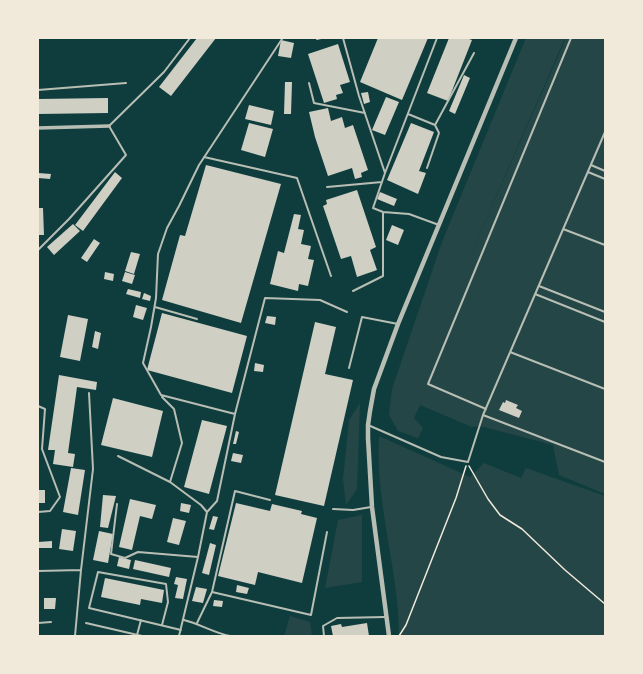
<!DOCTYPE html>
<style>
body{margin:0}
#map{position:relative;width:643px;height:674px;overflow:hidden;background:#0f3d3e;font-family:Georgia,serif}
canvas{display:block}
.frame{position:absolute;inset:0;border:39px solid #f1e9da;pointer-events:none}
</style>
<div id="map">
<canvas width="643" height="674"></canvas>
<div class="frame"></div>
</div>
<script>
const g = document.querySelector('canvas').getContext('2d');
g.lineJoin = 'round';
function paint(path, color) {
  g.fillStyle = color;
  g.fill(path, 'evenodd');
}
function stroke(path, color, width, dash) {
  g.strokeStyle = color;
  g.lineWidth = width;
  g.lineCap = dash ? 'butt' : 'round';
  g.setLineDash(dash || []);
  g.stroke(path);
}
paint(new Path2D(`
 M526,38H565L459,281L566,38H605V494L559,475L553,445L480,426L472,427L420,405L414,418L423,428L418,438L398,431L389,415L392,389L442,242Z
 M360,403L357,489L346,505L343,479L349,420Z
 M379,436L470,477L484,463L521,478L526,468L605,496V636H399C399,569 375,505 379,436Z
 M362,515V582L325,588L338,520Z
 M290,616L310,622L312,636H284Z`), '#244646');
paint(new Path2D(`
 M197,38H216L171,96L159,87Z
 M378,38H428L402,100L360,82Z
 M449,38H466L472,40L448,101L427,93Z
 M281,40L294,43L291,58L278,56Z
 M338,44L350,82L340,85L343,93L336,95L337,99L324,103L308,54Z
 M464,75L470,78L455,114L449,111Z
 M285,82H292L291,114H284Z
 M368,92L370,102L364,104L361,93Z
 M386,97L399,102L385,135L372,130Z
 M108,98V113L38,114V99Z
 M249,105L274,111L271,125L245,119Z
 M328,108L331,121L342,117L345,128L353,125L368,170L361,173L362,177L355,179L352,168L328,176L315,137L309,112Z
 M249,123L273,129L265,157L241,150Z
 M411,123L434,132L419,171L426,173L418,194L387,180Z
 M206,165L281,184L241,323L162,300L180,235L185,236Z
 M115,172L122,178L83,231L75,225Z
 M38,173L51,174L50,179L38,178Z
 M357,190L376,247L370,250L377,270L357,277L351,256L341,259L323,206L327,204L326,200Z
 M380,192L397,199L394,206L377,199Z
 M38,208H43L44,235H38Z
 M294,214L301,215L298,229L304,230L301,244L311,246L308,259L314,260L308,286L299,284L298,291L270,284L278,251L284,253Z
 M73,224L80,231L54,255L47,247Z
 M392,225L404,230L398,245L386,240Z
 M94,239L100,243L87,262L81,258Z
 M131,252L140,254L134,274L125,271Z
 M105,272L114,274L113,281L104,279Z
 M125,272L135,275L132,284L122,281Z
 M128,289L141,292L140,298L126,294Z
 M144,293L151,296L150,301L142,299Z
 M136,305L147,308L143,320L133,317Z
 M162,313L247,336L232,393L147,370Z
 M68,315L88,319L80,361L60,357Z
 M267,316L276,317L275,325L265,323Z
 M315,322L336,327L325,374L353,380L324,506L275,495Z
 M95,331L101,333L98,349L92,347Z
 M255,363L264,365L263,372L254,371Z
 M59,375L97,382L96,390L77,387L68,453L75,454L73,467L53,464L55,450H48Z
 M113,398L163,411L152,457L101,445Z
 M506,400L518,405L516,408L522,411L519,418L499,410L503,402L505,403Z
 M202,420L227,426L209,494L184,487Z
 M236,431L239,432L236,444H233Z
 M233,453L243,455L241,463L231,461Z
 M71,468L85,470L78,515L63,512Z
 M38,490H45V503H38Z
 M103,495L116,496L108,528L100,527Z
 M130,499L156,505L152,519L140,516L132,550L119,547Z
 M181,503L191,505L189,513L180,511Z
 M236,503L270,511L272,504L302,511L301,514L317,518L302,583L258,572L255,585L218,576Z
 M213,516L218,517L214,530L209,529Z
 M173,518L186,521L179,545L167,542Z
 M62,529L76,531L73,551L59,549Z
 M99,531L113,534L108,563L93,560Z
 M52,541V548H38V542Z
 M210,543L216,545L209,575L202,573Z
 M119,557L131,560L129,569L117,566Z
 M135,560L171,568L169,577L133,569Z
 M176,577L187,579L183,599L175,598L178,585L174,584Z
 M105,578L164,590L162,603L141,599L140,605L101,597Z
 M237,585L249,588L247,594L236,592Z
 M196,587L207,589L203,603L192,601Z
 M44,598H56L55,609H44Z
 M214,600L223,601L222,607L213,606Z
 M367,623L369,636H333L331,626L341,624L342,627Z`), '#cfcfc3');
stroke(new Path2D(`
 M469,466L488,499L500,515L522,529L565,570L605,604
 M399,636L406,625L456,498L466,466`), '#f1e9da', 1.5);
stroke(new Path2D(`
 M343,38L359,96L385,173L373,208L383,212L409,214L439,225
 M282,39L199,165L179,206L167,228L158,254L156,298L151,327L143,363L161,395L235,414L265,298L320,300L347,312
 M317,39L321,38
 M309,83L314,103L365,113
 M38,90L126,83
 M408,114L435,125L474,53
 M204,157L297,178L331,276
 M591,165L605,171
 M427,168L439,133L435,125
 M588,172L605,179
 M385,173L437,38
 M327,187L382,182
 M563,229L605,245
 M38,250L69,219L126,155L109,126L164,72L190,38
 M539,286L605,312
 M353,291L383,276V212
 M535,294L605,322
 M155,307L197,319
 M510,352L605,389
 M349,368L362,317L398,324
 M162,397L174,409L182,443L170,482L201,505L207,512
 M38,406L45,409L42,449L60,497L50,511L38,512
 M486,409L428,384L571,38
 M483,415L605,462
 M368,425L441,457L468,462L483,415L605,132
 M118,456L170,482
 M117,504L111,554L125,558L138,552L198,557
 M333,509L353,510L371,507
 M38,571L81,570
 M212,592L235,491L270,500
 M184,620C200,624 214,633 230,636
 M38,623L51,622
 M86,623L142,636
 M197,623L212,592L311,615L327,532
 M162,625L168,602L166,584L98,572L89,608L181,630
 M137,635L141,620
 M75,636L81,570L93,469L89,393
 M179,636L198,557L207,512L217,501L235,414
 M324,636L323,626L337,618L385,617`), '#b8beb3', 2);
stroke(new Path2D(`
 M38,128L109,126`), '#b8beb3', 3.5);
stroke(new Path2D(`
 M389,636L372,507L368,438V425L370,411L374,389L398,324L516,38`), '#b8beb3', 4.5);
</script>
